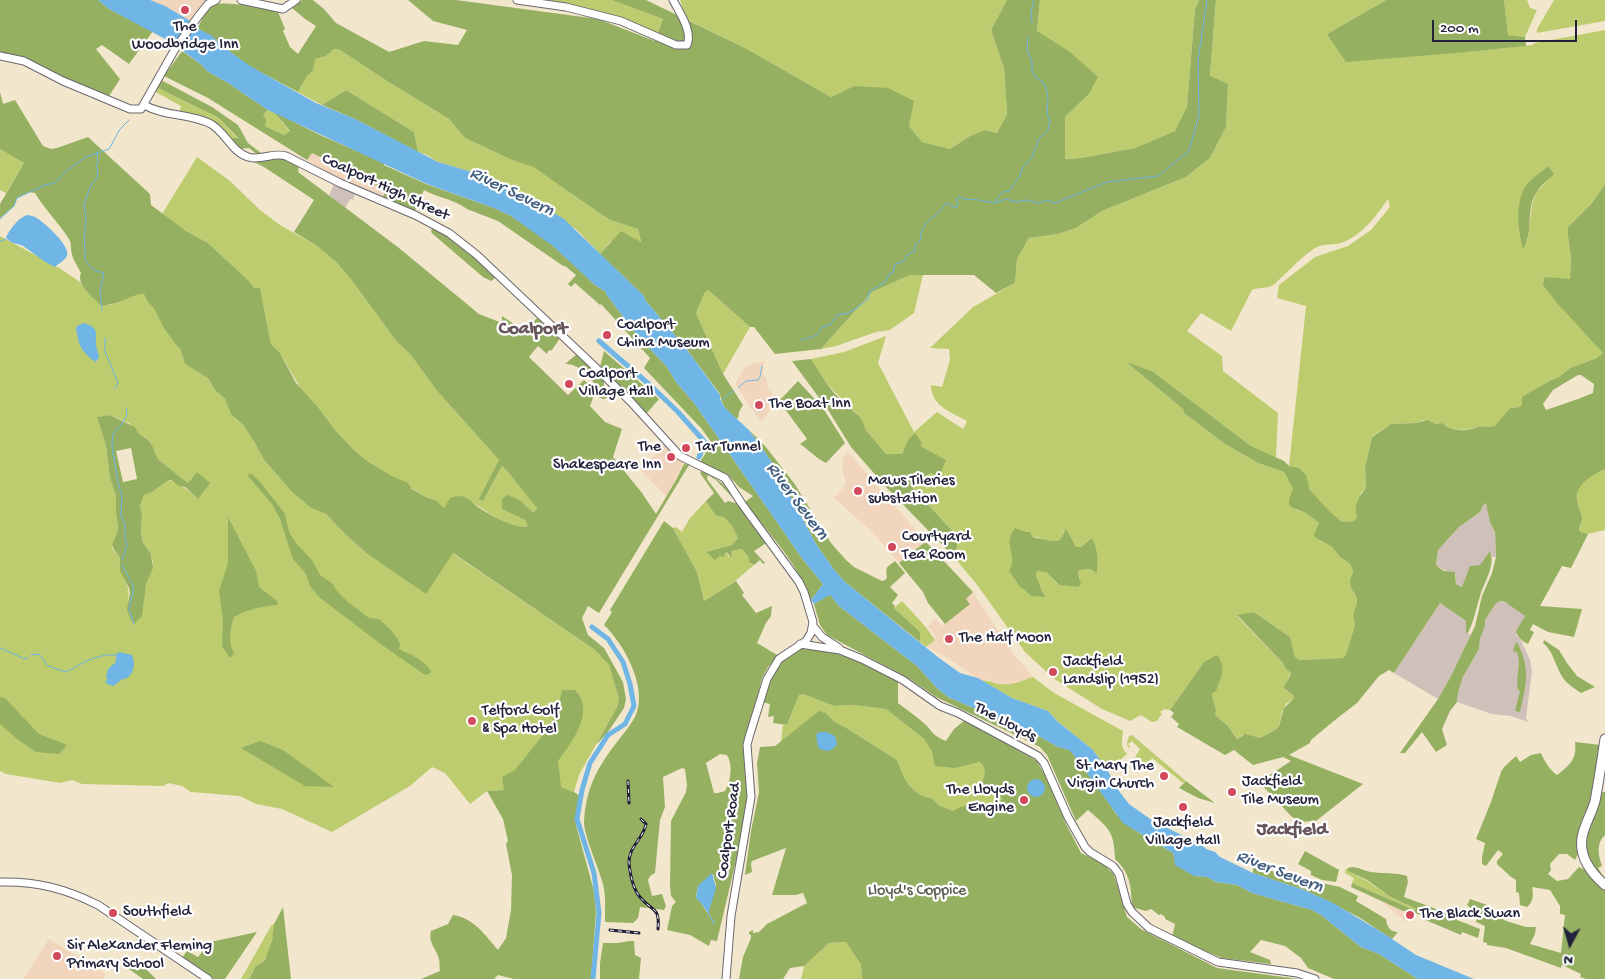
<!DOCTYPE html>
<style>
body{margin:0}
#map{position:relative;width:1605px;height:979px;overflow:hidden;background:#f2e7cd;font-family:"Gochi Hand",sans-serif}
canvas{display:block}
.north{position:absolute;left:1545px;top:919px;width:50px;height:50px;-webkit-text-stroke:4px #fff;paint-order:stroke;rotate:186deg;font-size:14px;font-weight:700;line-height:20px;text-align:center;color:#22223b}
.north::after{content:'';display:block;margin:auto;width:18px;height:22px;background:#22223b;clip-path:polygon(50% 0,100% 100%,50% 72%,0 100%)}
.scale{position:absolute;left:1432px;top:20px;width:145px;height:22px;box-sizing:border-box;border:2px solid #22223b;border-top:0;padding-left:6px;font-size:15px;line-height:18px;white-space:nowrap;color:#22223b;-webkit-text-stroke:4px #fff;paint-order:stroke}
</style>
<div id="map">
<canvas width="1605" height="979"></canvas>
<div class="north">N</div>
<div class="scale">200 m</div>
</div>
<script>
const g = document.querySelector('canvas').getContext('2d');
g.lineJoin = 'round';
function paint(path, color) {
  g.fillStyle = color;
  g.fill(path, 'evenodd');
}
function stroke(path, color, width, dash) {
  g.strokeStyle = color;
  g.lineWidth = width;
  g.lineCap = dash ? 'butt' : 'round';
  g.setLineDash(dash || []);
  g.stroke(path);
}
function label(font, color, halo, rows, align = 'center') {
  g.font = font + ' "Gochi Hand",sans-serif';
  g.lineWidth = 4.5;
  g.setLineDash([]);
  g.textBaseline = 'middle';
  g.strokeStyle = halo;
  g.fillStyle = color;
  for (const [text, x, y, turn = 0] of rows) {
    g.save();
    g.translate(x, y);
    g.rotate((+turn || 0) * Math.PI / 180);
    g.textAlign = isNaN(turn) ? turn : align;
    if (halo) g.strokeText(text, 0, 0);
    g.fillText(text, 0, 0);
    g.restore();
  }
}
paint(new Path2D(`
 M150,0H208L203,4L191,21L165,6Z
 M311,153L386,190L382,199L348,184L314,166V164L307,160Z
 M764,361L763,373L767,381L768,389L780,400L761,421L745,399L736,385V382L745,367L753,363Z
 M666,444L684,462L667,497L640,469Z
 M848,452L927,543H924L899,563L872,532L834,498L846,484L842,469L843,458Z
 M973,592L1012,652L1033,677L1008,685L1000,684L986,679L982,681L946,657L927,647L936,637L928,626L936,619L942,626L969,604L966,599Z
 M1382,902L1403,911L1415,913L1406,922Z
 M49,939L106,974L103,979H23Z`), '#f2d5bd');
paint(new Path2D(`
 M334,184L355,194L353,200L350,199L345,208L329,195Z
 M1487,503L1490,522L1495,532L1496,557H1492L1490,552L1463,587L1456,584V575L1438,567L1436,564L1438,550L1459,527L1480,512L1483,506Z
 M1501,601L1511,605V606L1525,616L1516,635L1521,640L1530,660L1532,671L1526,718L1528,722L1511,716L1492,714L1457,702L1458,693L1463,677L1479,649L1480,639L1485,626V620L1496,602Z
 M1440,603L1466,621V633L1471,634L1450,678L1438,699L1394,673Z`), '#cfc1ba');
paint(new Path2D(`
 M548,0H612L663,19L658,33L603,12Z
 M680,0H1007L991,30L1004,68L1007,114L997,133L985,130L970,136L950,149L922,142L909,126L854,86L831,97L747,49L686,19Z
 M1040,0H1199L1195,9L1187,106L1175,131L1135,148L1081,158L1064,159L1065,117L1089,94L1037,31Z
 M1216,0H1386L1327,34L1467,52L1532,45L1535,43L1605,30V184L1592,203L1568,227V236L1571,259L1570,280L1544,277L1543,284L1604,353L1597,358L1570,368L1559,377L1551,380L1523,397L1522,404L1520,407L1510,408L1496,426L1485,427L1480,426C1467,431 1453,432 1442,423L1435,424L1424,420L1416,423L1391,424L1372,436L1365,467L1366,488L1361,493L1357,519L1354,521L1344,522C1334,518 1315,499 1310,490C1304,475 1307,470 1289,466L1306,306L1277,298L1279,285L1315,257L1348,246L1371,230L1390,207L1388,199C1376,216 1362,236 1341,243C1332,246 1323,243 1315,248C1303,256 1293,266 1283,276C1279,279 1275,285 1271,286C1265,289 1259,287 1252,290L1231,331L1201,313L1187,331L1222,356L1223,371L1278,413L1276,458L1251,446L1152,371L1127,363L1183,409L1184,413L1225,444L1258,463L1284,472L1293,489L1296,510C1303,511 1314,517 1319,523L1318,527L1316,531L1321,541L1332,547L1340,557L1350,564L1353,571L1351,588L1357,598V602L1353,615L1355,625L1346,656L1343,658L1300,660L1295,657L1290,637L1254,612L1237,616L1283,663L1285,668L1291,673L1287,681L1286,690L1294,696V698L1286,704L1282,712L1279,726L1275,730L1260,738L1242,735L1237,739L1227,725L1215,715L1212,696L1213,693L1204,662L1170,710L1164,709L1160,712L1162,714L1157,721L1152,722L1141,715L1130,721L1102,709L1053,678L1025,652L978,586L953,556L957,547L958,537L910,485L931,473L908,440L902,454H886L866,430L861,418L827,384L811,359L844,352L886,336L878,363L914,432L937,412L963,429L967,421C951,412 931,406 931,385L942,387L950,360L949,349L930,348L973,307L1015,283L1017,259L1029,238L1058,234L1076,228L1102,211L1186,177L1210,158L1226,127L1228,84L1210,77ZM1553,174L1536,193L1532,205L1527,243V184ZM1064,532L1077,547H1081L1092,538L1096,572L1090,569L1079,570L1078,572L1080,578L1078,587L1057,584L1046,572L1039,570L1036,572V575L1042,591L1046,596L1024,589L1011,569L1013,561L1009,544L1038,537C1045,541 1053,542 1060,540Z
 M1504,0H1527L1530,8L1537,10L1525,37L1508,35Z
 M1554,0H1605V21L1537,33V29Z
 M334,49L340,50L387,81L449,119L465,138L512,160L534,166L563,188L610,220L638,229L641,243L611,241L600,254L576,229L505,185L480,177L472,172L438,162L427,155L418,152L414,132L346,90L322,105L298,92L307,76L313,71L314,59L326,56Z
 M156,87L219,118L238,139L232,141L220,128L179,113L181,106L154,91Z
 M268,110L274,112L290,132L284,135L265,126L263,115Z
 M0,149L24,163L6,193L0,190Z
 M197,157L230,181L260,210L280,225L317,246L335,261L350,278L397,342L410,354L438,392L499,460L483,501L502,466L508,472L537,507L534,512L528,509L524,504L502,509L525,520L528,526C505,532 478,500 457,496L444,508L436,500L428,498L367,461L353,449L336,431L317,406L301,389L280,353L271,344L260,289L254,288L250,282L208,243L186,231L162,214Z
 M0,236L61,269L80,282L99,304L111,305L139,293L144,294L154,307L163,327L176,345L180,349L183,359L191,367L208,378L216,392L220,394L225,399L235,418L244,426L255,443L264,460L292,492L311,508L326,514L345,534L365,552L452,553L595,650L609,665L619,699L617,707L579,775L574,792L561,787L487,791L470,804L445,773L432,767L410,786L332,832L282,809L256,804L240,796L191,792L182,786L168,783L164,786L82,784L72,780L60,783L6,774L0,771ZM110,415L129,423L141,435L145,437L151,443L155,456L159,460L188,483L197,472L198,499C189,491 180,484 169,480L152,492L144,495L140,506L142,514L141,533L143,541L151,554L153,563L146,584L143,598L128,601C132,583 118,576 120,558L112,548V544L117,533L118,527L116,513V496L110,478L106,446L97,417Z
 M910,275H923L914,313L890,330L876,332L836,346L821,349L872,292Z
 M708,290L750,327L723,374L696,313L705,292Z
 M1605,469V530L1588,534L1579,532C1579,527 1583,523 1582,517C1582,511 1577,505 1577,498C1575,483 1594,474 1605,469Z
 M706,501L716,516L724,517L732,526L738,538L732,545L706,552L715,559L720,556L724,557L726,552L729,557L731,551L742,549L749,558V562L754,565L734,582L704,601L697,572L673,528L676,527L682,532L690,518Z
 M902,601L925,626L935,640L926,647L920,642V632L894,608Z
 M1033,677L1054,693L1123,731C1122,740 1120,747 1127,754L1108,771L1093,750L1057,721L1048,711L1012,698L982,681C988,679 994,684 1001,684C1012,686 1023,680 1033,677Z
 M803,694L834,706L853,705L886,709L924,739L932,752L956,768L980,762L984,768L991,793L1002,799L995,808L970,804L953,811L938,805L932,798L924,797L917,793L908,784L904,777L897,760L845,727L835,722L826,713L819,712L781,742L783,725H787L799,695Z
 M1132,735L1186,781L1183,783L1152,758L1146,768L1135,757L1140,749L1132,741L1128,744L1130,747L1128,748L1127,743L1129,736Z
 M1348,868V871L1367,881L1389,896L1416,909L1414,910L1352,883L1354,878L1345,873L1346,869Z
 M274,924C274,933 271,954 264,960C254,969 255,965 249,979H241L271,926Z
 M846,942L861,965L862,979H801L804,966L829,943Z`), '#bdcc6f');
paint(new Path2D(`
 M0,0H98L109,9L153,31L129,64L102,45L96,49L120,79L109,96L0,53Z
 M302,0H313L324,9L336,23L389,52L424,41L458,45L467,30L433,21L408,0H456L598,19L655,41L663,19L612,0H646L747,49L831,97L854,86L888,88L914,101L909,126L922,142L950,149L970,136L985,130L997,133L1007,114L1004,68L991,30L1007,0H1040L1037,31L1070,52L1098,77L1089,94L1065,117V159L1081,158L1135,148L1175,131L1187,106L1195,9L1199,0H1216L1210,76L1228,84L1226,127L1210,158L1186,177L1102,211L1076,228L1058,234L1029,238L1017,259L1015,283L996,293L974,275H910L872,292L821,349L775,354L754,327H750L708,290L705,292L696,313L723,374L743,405L739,412L738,419C729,414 721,405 720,394L685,347L645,300L644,296L600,254L621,231L641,242L638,229L610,220L563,188L534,167L512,160L465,138L449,119L387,81L340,50L334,49L326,56L315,59L313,71L307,76L298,92C282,83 265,75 249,66C231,54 217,38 198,29C200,22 206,9 212,5C225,0 263,8 278,12L285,29L283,31L290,47L298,54L316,26L305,19L292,8Z
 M1386,0H1504L1508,35L1525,37L1526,46L1467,52L1346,62L1327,34Z
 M182,51L202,65L207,71L230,84L244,94L268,110L263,115L266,120L265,126L284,135L290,131L274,112L320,135L384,163V165L426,184L494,208L511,216L554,246L595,285L606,292V294L638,336L667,367L676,382L694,403L804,561L823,584L811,600C798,563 768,533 745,502L753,496L739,487L729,476L700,462L712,443L701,428L644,368L650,358L601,304L600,305L575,283L571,287L568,284L576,275L565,266H563L498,221L467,209C454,199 438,198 424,190L414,213L382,199L386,190L312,153L307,160L208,98L164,76Z
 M161,80L212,107L238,125L248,143L261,153L258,155L249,148L240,149L232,141L233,138H238L219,118L156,87Z
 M346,90L414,132L418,152L355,119L322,105Z
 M0,92L3,104L15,100L43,146L51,149L57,148L88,137L150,194L151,205L186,231L208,243L250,282L254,288H260L271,344L280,353L296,383L317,406L336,431L353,449L367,461L392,476L408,483L412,489L428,498L436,500L444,508L450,498C455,496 460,495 465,497C470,499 474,504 478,507C489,514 515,530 528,526L525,520L502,509V499L507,495C513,497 518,499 523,503C527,507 529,510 534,512L537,508L508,472L502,466L483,501L479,499L499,460L438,392L410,354L397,342L350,278L335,261L317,246L294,232L314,200L264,167L254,162V160L281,158L299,165L298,172L399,248L479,314L502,323V316L514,324L511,329L524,333L537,318L560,338L552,350L548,351L547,354L538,346L529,357L568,395L584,380C594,389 600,394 613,389L616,392L614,397L603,399L594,395L590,406L605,422L622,429L613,457L642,493L656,514L676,480L684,464L689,465L599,613L588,606L582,618L588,635L604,648L623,682L626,699L624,708L608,732L596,745L617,707L619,699L609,665L595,650L453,553L426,594L365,552L345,534L326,514L311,508L292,492L264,460L255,443L244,426L231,414L225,399L220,394L216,392L208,378L185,364L180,349L176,345L163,327L154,308L148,302L144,294H139C129,297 108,309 99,304C92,296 76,284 81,273C78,267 73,260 72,254C70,248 72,245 69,239C59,223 45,210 35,193L29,192L17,198L14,206L0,218V204L24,163L0,149Z
 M1548,166L1554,174C1548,180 1541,185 1537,192C1525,208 1534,233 1523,249C1518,230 1514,202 1527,184C1532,178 1542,172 1548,166Z
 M1605,184V469C1594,474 1575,484 1577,499C1579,513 1586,515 1579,529L1580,532L1588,534L1571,568L1562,566L1540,606L1582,609L1574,637L1548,632L1533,624L1530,630L1534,632L1528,644C1523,642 1517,637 1516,631L1525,616L1505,602L1501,601L1496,603L1485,620V626L1480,639L1479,649L1463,677L1458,693L1457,702L1450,711L1442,729L1447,745L1436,752L1422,732L1405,753H1400L1438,699L1450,678L1475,626L1482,596L1492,573L1496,557L1495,532L1490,522L1486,503L1483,506L1480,512L1459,527L1438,550L1436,564L1438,567L1444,571L1455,572L1456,584L1462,587L1470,566L1480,565L1490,551C1496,566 1484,582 1480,596C1476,609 1474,621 1468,633H1466V621L1440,603L1394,673L1389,670L1379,676L1357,703L1335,720L1311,740L1310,743L1289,755L1363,784L1316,821L1300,822L1291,816L1260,783L1265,778L1291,761L1283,757L1253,765L1234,750L1225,755L1177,727L1179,724L1171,717L1174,713L1170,710L1204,662L1217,655C1227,668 1221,677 1216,691L1213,693L1212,696L1216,711L1215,715L1227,725L1237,739L1245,734L1260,738L1275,730L1279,726L1284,708L1294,698V696L1284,688C1285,682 1290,679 1291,673L1285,668L1283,663L1237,615L1254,612L1290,637L1295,657L1300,660L1343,658L1346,655L1355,625L1353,615L1357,602V598L1351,588L1350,581L1353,571L1350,564L1340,557L1332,547L1316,538L1314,535L1319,523C1316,520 1305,512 1301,511C1286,506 1287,504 1293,489L1284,472L1258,463L1225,444L1184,413L1183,409L1126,362L1152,371L1251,446L1284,461L1289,466L1299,468L1306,475L1310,490L1329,511L1341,521L1344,522L1354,521L1357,517C1353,505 1359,497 1366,488L1365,467L1372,437L1391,424L1416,423L1427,420L1435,424L1442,423C1453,432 1467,432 1480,426L1485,427L1495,426L1510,408L1520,407L1522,404V397L1551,380L1559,377L1570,368L1597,358L1603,353L1557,303L1543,285L1544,277L1570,279L1571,259L1568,236V227L1592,203ZM1578,375H1581L1594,384L1593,393L1578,399L1546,410L1543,404L1553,390Z
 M432,228L454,239L496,276L493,280L491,281L483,277L434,235L431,232Z
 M604,351L659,399L646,414L600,367Z
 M577,354L604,380V387C592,389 585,363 565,364Z
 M811,359L827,384L835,394L861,418L866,430L886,454H902L908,440L915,433L922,443L920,446L946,460L939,477L931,473L910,485L958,537L957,547L953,556L886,487L851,447L828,410L792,361Z
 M798,381L823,408L845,443L826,463C816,458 810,451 800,444L807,439L779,401Z
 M110,415L135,427C138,435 145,436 150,442C154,447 154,454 159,460L188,483L197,472L210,483L198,499L185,487L179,486L171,480H169L152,492L144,495L140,506L142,514L141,533L143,542L151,554L153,568L146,584L142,616L134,624L130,618L127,609L130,593L129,588L120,571V558L113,548L112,544L117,533L118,527L116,513V496L110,478L106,446L97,417ZM131,448L137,479L123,482L116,451Z
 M749,430L765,446L794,483L831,543L846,560L854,567L882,581L885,580L887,578C886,566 885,569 895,561L905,573L890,587L898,595L892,603L895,606L894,608L920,632V642L845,582L835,571L816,544L773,464Z
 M703,470L722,483L733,496L732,497L716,480L708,475L707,479L725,503L728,501L739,504L768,542L754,551L765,563L763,564L760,560L754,565L749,562V558L742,549L731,551L732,558L726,552L724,557L720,556L715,560L706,552L732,545L738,538L732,526L724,517L716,516L706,501L714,493L700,473Z
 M249,474H252L261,483L285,514L289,532L296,543L312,560L320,575L333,584L336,590L348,602L369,618L379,619L390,629L397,638L400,644L399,649C409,654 427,661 431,672L429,674L425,675L382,645L319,597L310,586L306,574L293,559L280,519L272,504L248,476Z
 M228,517L256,571L259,587L277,601L278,604L276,605C259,607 249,609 234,617C230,628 228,644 234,653L231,657H229L222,646L223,620L219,591L228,563Z
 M664,521L673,528L697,572L704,601L736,581L744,593L742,595L756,613L772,606L771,616L766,623L757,643L779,656L768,667L762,678L747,735L749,786L744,820L741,839L717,941L711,940L709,946L690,935L667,930L672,906L676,902L671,896L670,886L671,821L686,792L687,785L685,769L682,768L663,777L665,807L660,820L655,873L650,876L648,880L652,896L662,894L666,906L664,910L640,907L638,918L633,923L605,922C605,909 606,896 603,884C599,868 584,836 584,822C586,788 597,768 617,742C623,734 630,726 635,717C649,689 624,644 604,625L612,612L610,610ZM720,754L727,755C733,765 731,781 725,791L718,793H714L706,763ZM713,874L716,885L709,910V914L715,923C707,914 704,905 696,897L698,886Z
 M1015,528L1026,532H1030L1033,538C1043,537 1050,543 1060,540L1066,529L1075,545L1077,547H1081L1092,538C1098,550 1098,559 1097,573L1090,569L1079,570L1078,572L1081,584L1078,587L1059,585L1046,572L1037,571L1036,575L1042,591L1046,597L1031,596L1024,589L1021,588L1009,571C1019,555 1001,546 1015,528Z
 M924,543H927L973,592L966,599L970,604L945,624L928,603L923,592L899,563Z
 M830,594L839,606L917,666L937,688L948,697L999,719L1010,720L1058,747L1070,750L1105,796L1116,814L1136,831L1173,853L1174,857L1194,876L1207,877L1216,882L1237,885L1252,893L1312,910L1321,915L1361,947L1379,954L1418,979H1334L1308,968L1301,958L1285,946L1261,940L1250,952L1270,960L1271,964L1222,958L1172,937L1175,924L1165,919V917L1161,914L1159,915L1151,909L1146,911L1132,907C1131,887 1131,874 1115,859C1114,830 1109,829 1088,810L1076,821L1047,755L1040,747L936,697L910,679L827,635L820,625L814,604Z
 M1544,640L1559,650L1567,663L1577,676L1595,687L1581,693C1575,689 1567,684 1563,678C1555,666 1554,652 1543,643Z
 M1516,642L1518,644C1531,672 1526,684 1520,712L1515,711L1520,691L1518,690C1515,676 1522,665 1517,652L1513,651Z
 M797,648L843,654L898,680V703C907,710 919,718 927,726C934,734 935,737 946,741L954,729L965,720L1037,761L1050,784L1066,824L1081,853L1103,863L1114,875L1127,917L1141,929L1217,968L1298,979H862L861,965L846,942L829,943L804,966L790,968L783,979H739L743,957L751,938V935L749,934V932L753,930V933L759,932L767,924L807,903L803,893L795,895H772L786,848L752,861L751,864L752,872L745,875L751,831L759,792L757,763L760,747L775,746L819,711L826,713L835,722L845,727L897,760L904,777L908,784L917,793L925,797L932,798L938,805L953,811C964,804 980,801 993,808H995L1002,799L981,784C986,774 987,771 980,762L956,768L935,766L932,752L924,739L886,709L853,705L834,706L803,694L799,695L787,725L773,723L774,716L768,717L770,704L762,702C770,683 778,660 797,648Z
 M562,690H575C596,711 572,742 558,761L561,787L574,792L580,796L576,814V825L594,891L596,912L591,979H514L498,975L494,979H421L440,971C439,967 440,963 439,959C436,948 428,943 431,931L448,924L453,915C474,918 485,935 498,950L506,938L511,910L512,875L506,844L508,841L503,819L487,791L504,790L502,777L515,770L539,740L559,711L560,699Z
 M0,697L5,698L39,734L67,745L59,754L36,752L17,739L0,724Z
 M260,741L283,750L334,787L305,786L241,748Z
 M1575,742L1601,745L1594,789L1583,821L1579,852L1575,860L1567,854H1559L1550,864L1551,870L1548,874L1557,881L1568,879L1579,867L1585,870L1605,889V979H1586L1580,977L1581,974L1562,965L1561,968L1506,948L1487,945V943L1483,942L1485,926L1476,922L1477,917L1472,915L1475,912L1467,905L1470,899L1487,905L1496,915L1506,921L1526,927H1536L1535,934L1530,944L1561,953L1565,915L1560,914V906L1550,890L1532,887C1534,895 1533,902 1527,907L1520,905L1519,893L1516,892V880L1511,877L1497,864V861L1503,854L1498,850L1486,866L1482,864V857L1485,843L1476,839L1491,802L1501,772L1504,767L1516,756L1520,762L1531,755L1541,753C1545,762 1549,769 1557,775C1570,765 1577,759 1575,742Z
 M1186,781L1215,803L1198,798L1179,788Z
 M1601,792H1605V835C1596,843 1598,855 1602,866L1598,868L1605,879V882C1601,879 1597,875 1594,871C1577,846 1593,817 1601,792Z
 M1305,851L1339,870L1336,882L1322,880L1311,875V871L1298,864Z
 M1253,866L1290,876L1340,887L1358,896L1356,901L1386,919C1387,927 1390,932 1398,932L1392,939L1360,918L1324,899L1304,890L1253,873Z
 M1352,867C1359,867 1364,871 1371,872C1383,874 1395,872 1407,876L1408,882L1404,897L1447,913L1446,917L1452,919L1457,912V920L1480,929L1478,938L1462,932L1461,935L1423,919V916L1410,911H1403L1351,887L1352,883L1414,910L1416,909L1389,896L1367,880L1348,871V868Z
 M283,907L291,979H249L255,967L265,960L272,941L274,924Z
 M257,932L225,979H213L182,958L187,951L198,957L210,942Z
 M629,941H634L635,955L641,958L639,979H600V963L603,943H618Z
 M132,961L147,970L156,979H143L129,969L125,962Z`), '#96b062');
paint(new Path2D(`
 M98,0H150L165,6L199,26L198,29L211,35L221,45L250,66L316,103L355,119L438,162L472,172L480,177L505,185L564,219L644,296L645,300L685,347L720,395V400L726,409L749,430L773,464L816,544L835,571L845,582L939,658L960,673L978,678L1012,698L1048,711L1057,721L1093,750L1108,771L1116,787L1129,804L1153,821L1202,845L1206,849L1215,852L1220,857L1253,873L1304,890L1333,903L1383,933L1416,955L1474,979H1418L1379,954L1361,947L1321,915L1312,910L1252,893L1237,885L1216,882L1207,877L1194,876L1175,865L1174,857L1173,853L1123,823L1073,754L1069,750L1058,747L1010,720L999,719L948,697L937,688L917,666L839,606L830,595L814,604L811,600L823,584L804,561L694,403L676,382L667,367L638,336L606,294V292L595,285L553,246L511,216L494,208L427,184L268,110L244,94L230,84L207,71L202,65L169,41L109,9Z
 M27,215C29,215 33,216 35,217C43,221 71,246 67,256C65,260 58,264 55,267C43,262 34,253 23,246C17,243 10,244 6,237C11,228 17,219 27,215Z
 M83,323C103,328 93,336 97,349C97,352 99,354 99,357L96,362C81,352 79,346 76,328L77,326Z
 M119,652L132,655C135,662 135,673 127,678C126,679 124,678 123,679C115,683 115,690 105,682L108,679L106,678L108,669L116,662V655Z
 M819,732H826L835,736L837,744C832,752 825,753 818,747L816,735Z
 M1027 788a9 9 0 1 1 18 0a9 9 0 1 1-18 0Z
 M712,873L716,888L709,911V914L715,923L714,924C707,913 706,907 696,898L698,886Z`), '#6fb5e6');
stroke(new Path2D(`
 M1032,23L1031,11L1034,0
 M97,152L98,162L96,165L98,172L97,178L90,187L84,205L86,219L84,239L85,248V260L92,268L96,271L104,273L100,292L102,310
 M996,202L998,197L1003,192L1009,191L1019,177L1023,167L1032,157L1039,139L1048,130L1050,121L1047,114L1048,97L1046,88L1042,81L1036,78L1032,71V62L1027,49L1028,37
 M0,219L14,206L17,198L45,185L55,183L65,172L86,157L109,149L120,129L129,120
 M0,241L7,239
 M105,338V351L118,383L115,389
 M801,340C810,337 818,338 821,328L831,324L837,315L848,313L858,307L868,299L869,292L886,281L889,274L893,273L895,264L904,261L907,255L915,251V245L920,241C921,225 927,222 939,212C942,210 943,206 946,203L956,208L958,205L956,199L960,197L964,199L979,200L995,203L1006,199L1016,202L1026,200L1039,203L1047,200L1055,203L1107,182L1158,176L1189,151L1199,115L1198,60L1207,0
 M738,388L746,381L758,380L760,377L762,366
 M720,401L734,391
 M122,560L127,546L125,538V525L121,515L122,496L118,483L112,445L113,434L121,425L127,415L126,408
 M122,565L133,585V592L129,609L134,624
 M0,648L25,659L28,657
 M31,655L39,654L48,666L66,672C81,664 98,653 116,655`), '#6fb5e6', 1);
stroke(new Path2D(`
 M599,341L651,386L678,412L703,440L705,443L699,457
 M592,627L608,639L623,662L630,684L634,706L625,724L608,735L590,763L582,790L577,819L594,873L599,913L593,979`), '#6fb5e6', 5);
const minor = new Path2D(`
 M241,0L283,9L296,0
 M517,0L566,7L621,21L676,45H687C693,31 679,12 673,0
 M0,56L24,61L63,81L130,109H141L175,49L197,18L208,4L216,0
 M144,105C166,117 189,113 211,124C225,132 232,152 248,157C260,161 274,152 286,156L340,183L415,215L449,233L477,255L591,363L631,402L680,456L725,478L742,504L799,582L804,592L813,622L811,633L806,641L779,659L767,679L749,737L747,745L751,797L731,916L726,979
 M813,626L822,637L839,648
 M800,644L840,650L862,659L903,680L940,706L958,713L1038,756L1044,763L1068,817L1085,847L1090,852L1113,866L1119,874L1127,904L1132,912L1149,928L1218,962L1297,973L1315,979
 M0,882C37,881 66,889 98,905L208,979`);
const major = new Path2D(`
 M1605,739C1602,759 1599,780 1595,801C1592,813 1584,825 1582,838C1579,858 1591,873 1605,885`);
stroke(minor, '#6b676e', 9);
stroke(major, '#6b676e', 11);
stroke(minor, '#fff', 7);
stroke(major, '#fff', 9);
const rail = new Path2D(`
 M628,781L629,803
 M641,819L646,824C644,838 628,847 629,863C630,873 633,889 640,897C652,912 660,906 658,929
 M610,930L639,933`);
stroke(rail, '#22223b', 3);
stroke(rail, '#fff', 1, [4]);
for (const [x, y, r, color] of [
 [185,10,5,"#d1495b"],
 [607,335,5,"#d1495b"],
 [569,384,5,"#d1495b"],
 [759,405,5,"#d1495b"],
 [686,448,5,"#d1495b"],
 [671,457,5,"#d1495b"],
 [858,491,5,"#d1495b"],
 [892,547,5,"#d1495b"],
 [949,639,5,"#d1495b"],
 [1053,672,5,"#d1495b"],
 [472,721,5,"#d1495b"],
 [1164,776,5,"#d1495b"],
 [1232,792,5,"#d1495b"],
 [1024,800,5,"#d1495b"],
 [1183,807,5,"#d1495b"],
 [113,913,5,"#d1495b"],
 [1410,915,5,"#d1495b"],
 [57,956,5,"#d1495b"]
]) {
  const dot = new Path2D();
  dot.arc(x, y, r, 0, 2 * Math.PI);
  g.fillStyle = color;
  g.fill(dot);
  stroke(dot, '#fff', 2);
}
label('16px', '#22223b', '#fff', [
 ["The",185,28,"center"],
 ["Woodbridge Inn",185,46,"center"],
 ["Coalport",617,326],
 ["China Museum",617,344],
 ["Coalport",579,375],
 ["Village Hall",579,393],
 ["The Boat Inn",769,405],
 ["The",661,448,"right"],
 ["Shakespeare Inn",661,466,"right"],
 ["Tar Tunnel",696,448],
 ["Maws Tileries",868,482],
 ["substation",868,500],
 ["Courtyard",902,538],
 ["Tea Room",902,556],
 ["The Half Moon",959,639],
 ["Jackfield",1063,663],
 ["Landslip (1952)",1063,681],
 ["Telford Golf",482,712],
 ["& Spa Hotel",482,730],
 ["St Mary The",1154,767,"right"],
 ["Virgin Church",1154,785,"right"],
 ["Jackfield",1242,783],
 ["Tile Museum",1242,801],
 ["The Lloyds",1014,791,"right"],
 ["Engine",1014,809,"right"],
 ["Jackfield",1183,824,"center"],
 ["Village Hall",1183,842,"center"],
 ["Southfield",123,913],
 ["The Black Swan",1420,915],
 ["Sir Alexander Fleming",67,947],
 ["Primary School",67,965]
], 'left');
label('16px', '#22223b', '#fff', [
 ["Coalport High Street",385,188,25],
 ["The Lloyds",1005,723,28],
 ["Coalport Road",730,831,-82]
]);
label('16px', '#585e4d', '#fff', [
 ["Lloyd's Coppice",917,892]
]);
label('italic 18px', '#415d7f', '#fff', [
 ["River Severn",511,193,26],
 ["River Severn",796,502,53],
 ["River Severn",1279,873,21]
]);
label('bold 19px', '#66565b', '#fff', [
 ["Coalport",533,330],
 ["Jackfield",1292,831]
]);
</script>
